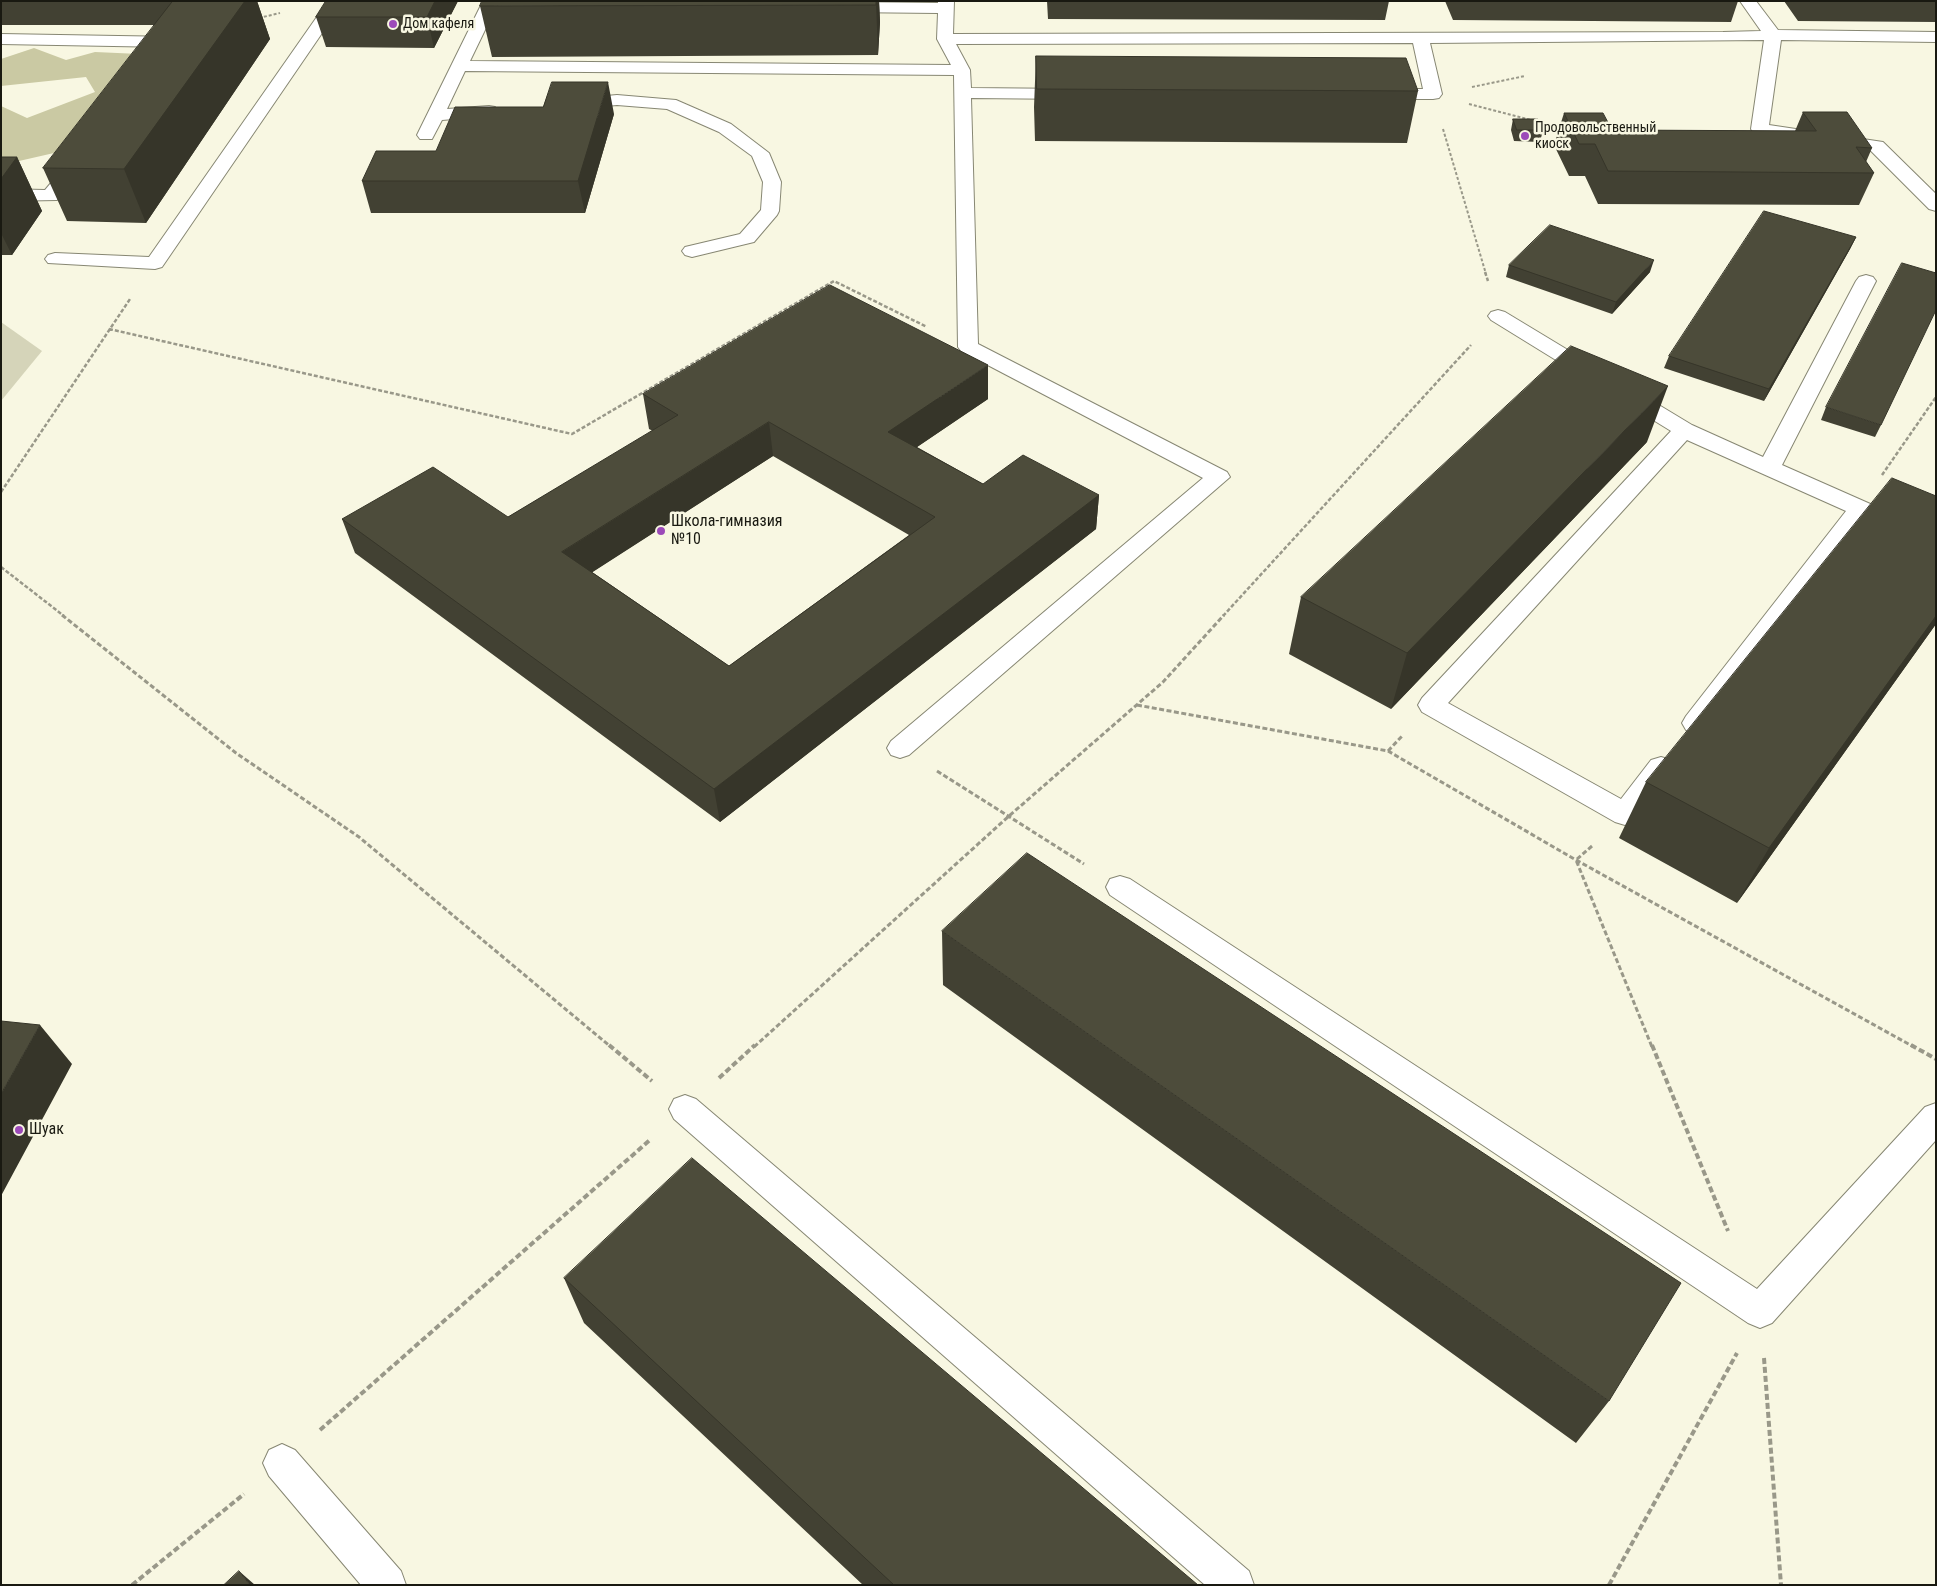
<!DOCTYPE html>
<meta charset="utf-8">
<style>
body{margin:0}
#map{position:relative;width:1937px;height:1586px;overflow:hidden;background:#f8f7e2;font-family:"Roboto Condensed",sans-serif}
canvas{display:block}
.frame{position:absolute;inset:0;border:2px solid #191911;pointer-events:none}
</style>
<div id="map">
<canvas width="1937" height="1586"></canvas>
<div class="frame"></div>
</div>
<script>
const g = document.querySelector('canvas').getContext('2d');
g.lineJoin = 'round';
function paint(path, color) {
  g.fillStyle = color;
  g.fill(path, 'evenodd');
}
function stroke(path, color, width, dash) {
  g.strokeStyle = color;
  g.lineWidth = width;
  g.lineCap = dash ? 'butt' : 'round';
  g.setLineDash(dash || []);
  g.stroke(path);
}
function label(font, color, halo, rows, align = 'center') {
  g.font = font + ' "Roboto Condensed",sans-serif';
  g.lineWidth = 5;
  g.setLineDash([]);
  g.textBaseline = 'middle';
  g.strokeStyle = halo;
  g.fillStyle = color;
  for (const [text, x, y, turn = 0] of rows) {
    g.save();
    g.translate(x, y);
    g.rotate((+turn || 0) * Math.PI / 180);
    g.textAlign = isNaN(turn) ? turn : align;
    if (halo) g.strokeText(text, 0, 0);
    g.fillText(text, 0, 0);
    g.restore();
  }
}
paint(new Path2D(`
 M1,322L42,351L1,401Z`), '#d5d4b9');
paint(new Path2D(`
 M34,48L66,60L95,52L162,55L69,175L54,153L19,161L1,182V106L27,118L95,92L86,77L1,86V59Z`), '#cac9a3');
const minor = new Path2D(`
 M328,1H344L162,267L155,269L48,263L45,259L48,255L55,253L149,257Z
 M483,1H499L470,61L951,65L937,39L938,13L843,12L835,7L843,2L938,3V1H954L953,34L1723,32L1761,31L1740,1H1756L1778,30L1936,32V42L1781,40L1769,125L1883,142L1936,194V211L1929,209L1871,151L1754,133L1751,129L1764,40L1430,43L1442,94L1439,98L1433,99H1381L1375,98L1372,94L1375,90L1381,89H1423L1413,43L956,44L970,70L971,88L1073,89L1079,90L1082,94L1079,98L1073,99L971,98L978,344L1227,472L1230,477L909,755L900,758L891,755L887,748L891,741L1203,478L961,351L958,347L954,75L465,71L447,109L489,106L495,107L498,111L495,115L489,116L442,120L432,139H420L417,135Z
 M1,34L177,37L185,42C181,48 176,50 169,47L1,44Z
 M617,95L676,100L731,124L769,153L781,182L779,211L777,215L754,242L692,257L685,255L682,251L685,247L740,234L761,210L763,182L752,156L719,132L667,109L617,105L574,109L568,108L565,104L568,100L574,99Z
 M78,157L84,158L87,162L57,200L1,201V189L45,190L72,158Z
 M1866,275L1873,277L1876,281L1782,465L1936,533V550L1864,519L1704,730L1695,733L1686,730L1682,723L1686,716L1846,511L1687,440L1448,703L1621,799L1651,760L1661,757L1671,760L1675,767L1671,774L1635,822L1625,825L1615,822L1422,712L1418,705L1422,698L1671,431L1491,320L1488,316L1491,312L1498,310L1505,312L1692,425L1763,457L1856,281L1859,277Z
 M1120,876L1130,879L1757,1289L1925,1107L1936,1103V1140L1772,1323L1760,1328L1748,1323L1110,895L1106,887L1110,879Z
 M685,1095L696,1099L1249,1571L1254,1585H1205L674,1119L669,1109L674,1099Z
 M282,1444L295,1450L401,1571L406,1585H361L269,1476L263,1463L269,1450Z`);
stroke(minor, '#878773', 2);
stroke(new Path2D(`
 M259,18L280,13
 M1472,87L1525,76
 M1469,104L1531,120
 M1537,122L1563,128
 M1443,129L1486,274`), '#999889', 2, [3, 2]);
stroke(new Path2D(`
 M1485,272L1488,281
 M109,329L572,434L834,281L927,327
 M1882,475L1936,397
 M1,492L130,299
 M1,567L64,616
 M1223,616L1471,345`), '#999889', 2.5, [4, 2]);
stroke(new Path2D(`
 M62,615L236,753L359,837L611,1047
 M1137,705L1388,751L1576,860L1914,1047
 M1388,751L1403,735
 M937,771L1084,864
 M1592,846L1576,860L1652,1047
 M754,1047L1009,816L1163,682L1224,615`), '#999889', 3, [5, 2.5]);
stroke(new Path2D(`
 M609,1045L652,1081
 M1652,1045L1728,1231
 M1911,1045L1936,1059
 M719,1078L755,1045
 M1764,1358L1781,1585
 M320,1430L651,1139
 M132,1585L244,1494
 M1609,1585L1737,1353`), '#999889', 4, [6, 3]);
paint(minor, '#fff');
paint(new Path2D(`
 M1,1H257L270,39L146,223L67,221L43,168L155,25H1Z
 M326,1H458L434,48L326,47L316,17Z
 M879,1L880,22L878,55L492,57L480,6Z
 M1047,1H1389L1385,20L1048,19Z
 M1445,1H1738L1731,22L1453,20Z
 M1784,1H1936V22L1798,21Z
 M1036,56L1418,91L1407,143L1035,141L1034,107Z
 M1803,112L1872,148L1866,162L1874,173L1859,205L1598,204L1585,176H1569L1554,145L1564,113L1612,130L1795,131Z
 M614,114L585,213H371L362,181L436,151Z
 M1513,119L1543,130L1540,142L1514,141L1511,130Z
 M1,157H17L42,211L12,255H1Z
 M1856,237L1850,249L1764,401L1664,368L1669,356Z
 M1509,265L1650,272L1612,314L1506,277Z
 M643,394L988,399L917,447L983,484L1099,495L1096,529L720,822L355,553L342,519L508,517L653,431L649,429ZM773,456L909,535L729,666L592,572Z
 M1826,407L1881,425L1875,437L1821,420Z
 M1647,442L1391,709L1289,654L1301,597Z
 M1936,496V624L1737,903L1619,838L1646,782Z
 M942,931L1609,1401L1576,1443L943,985Z
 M564,1278L1198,1585H863L584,1323Z`), '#424133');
paint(new Path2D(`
 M221,1H257L270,39L146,223L124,169Z
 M435,1H458L434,48L427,17Z
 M876,1H879L880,22L878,55Z
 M608,82L614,114L585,213L578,181Z
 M17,157L42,211L12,255L1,233V179Z
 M1856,237L1850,249L1764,401L1769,389Z
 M1654,260L1650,272L1612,314L1616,302Z
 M988,365V399L889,466L888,432Z
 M1668,386L1647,442L1391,709L1407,653Z
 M769,422L773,456L571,586L562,552Z
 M1099,495L1096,529L720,822L714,789Z
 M1936,616V624L1737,903L1769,848Z
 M40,1025L72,1064L1,1196V1094Z
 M239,1571L255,1585H250Z`), '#363529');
const building = new Path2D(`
 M173,1H245L124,169L43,168Z
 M326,1H435L427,17H316Z
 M482,1H876V5L480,6Z
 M1036,56L1406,58L1418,91L1037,89Z
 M552,82H608L578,181H362L376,151H436L455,107H543Z
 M1803,112H1847L1872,148L1856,147L1874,173L1608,171L1595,144H1579L1564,113H1603L1612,130L1816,131Z
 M1513,119H1538L1543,130H1517Z
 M1,157H17L1,179Z
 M1764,211L1856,237L1769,389L1669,356Z
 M1550,225L1654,260L1616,302L1509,265Z
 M1902,263L1936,273V310L1881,425L1826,407Z
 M830,285L988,365L888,432L983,484L1023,455L1099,495L714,789L342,519L433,467L508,517L678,415L643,394ZM769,422L935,517L729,666L562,552Z
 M1571,346L1668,386L1407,653L1301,597Z
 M1892,478L1936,496V616L1769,848L1646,782Z
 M1027,853L1681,1283L1609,1401L942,931Z
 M1,1021L40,1025L1,1094Z
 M692,1158L1198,1585H894L564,1278Z
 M239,1571L250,1585H224Z`);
paint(building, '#4d4c3b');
stroke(building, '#363529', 1);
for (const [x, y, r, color] of [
 [393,24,5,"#9c4ab9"],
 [1525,136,5,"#9c4ab9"],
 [661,531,5,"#9c4ab9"],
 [19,1130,5,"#9c4ab9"]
]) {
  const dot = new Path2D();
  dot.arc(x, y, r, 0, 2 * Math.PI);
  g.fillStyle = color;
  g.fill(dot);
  stroke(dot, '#f8f7e2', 2);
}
label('14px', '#191911', '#f8f7e2', [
 ["Дом кафеля",403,24],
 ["Продовольственный",1535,128],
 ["киоск",1535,144]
], 'left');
label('16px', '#191911', '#f8f7e2', [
 ["Школа-гимназия",671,522],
 ["№10",671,540],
 ["Шуак",29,1130]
], 'left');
</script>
